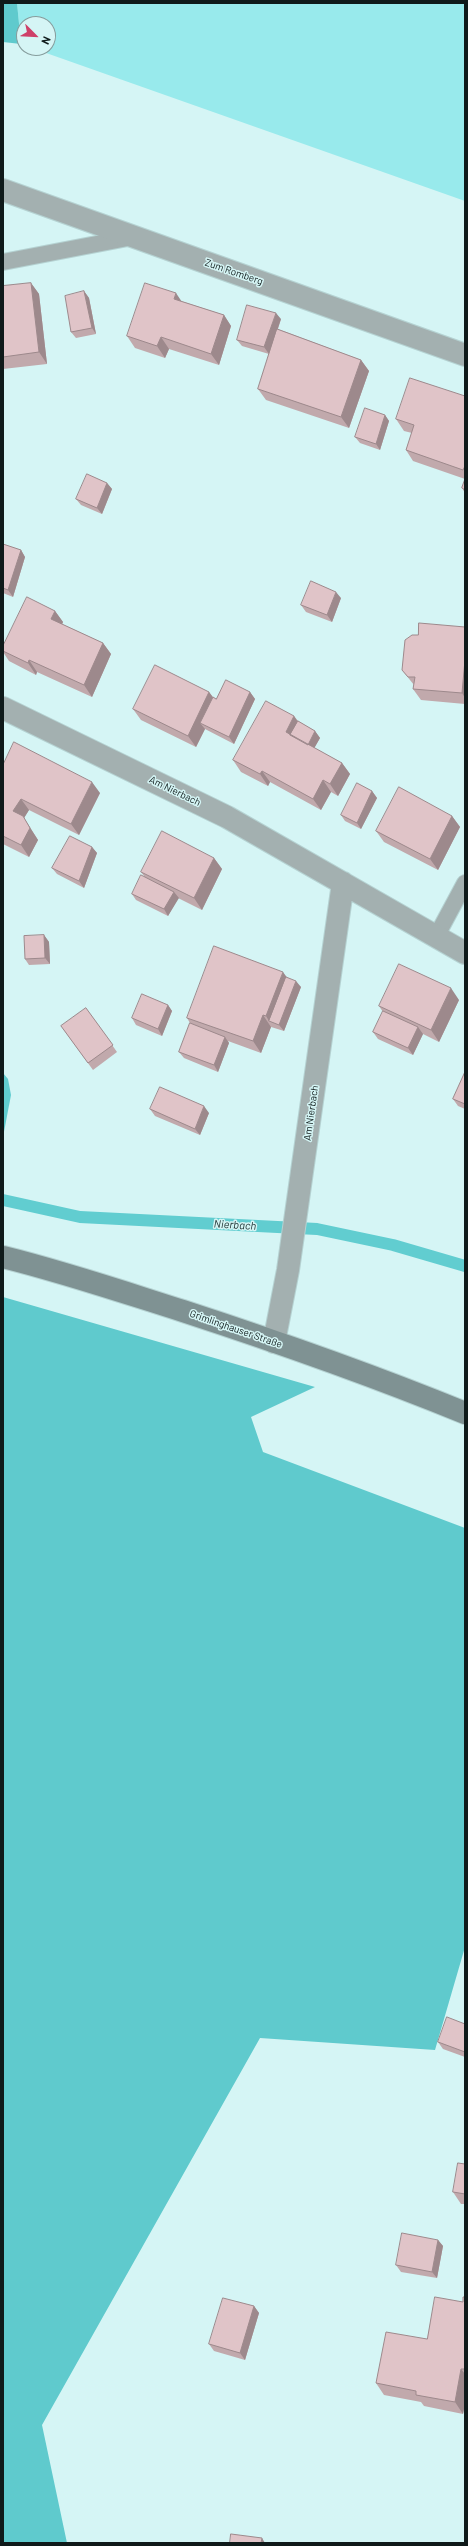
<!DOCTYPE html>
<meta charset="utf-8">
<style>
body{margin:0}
#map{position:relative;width:468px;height:2546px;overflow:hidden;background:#d5f5f5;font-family:Barlow,sans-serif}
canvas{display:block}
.frame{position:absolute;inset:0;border:4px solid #0f1a1a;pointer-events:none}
.north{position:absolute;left:16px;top:16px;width:40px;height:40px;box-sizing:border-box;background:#d5f5f5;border:1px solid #869d9d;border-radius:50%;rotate:114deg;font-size:11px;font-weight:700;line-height:16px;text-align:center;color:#0f1a1a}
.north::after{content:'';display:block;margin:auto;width:14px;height:18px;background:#ce4069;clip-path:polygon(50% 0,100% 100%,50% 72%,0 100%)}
</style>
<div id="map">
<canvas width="468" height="2546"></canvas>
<div class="frame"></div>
<div class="north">N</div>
</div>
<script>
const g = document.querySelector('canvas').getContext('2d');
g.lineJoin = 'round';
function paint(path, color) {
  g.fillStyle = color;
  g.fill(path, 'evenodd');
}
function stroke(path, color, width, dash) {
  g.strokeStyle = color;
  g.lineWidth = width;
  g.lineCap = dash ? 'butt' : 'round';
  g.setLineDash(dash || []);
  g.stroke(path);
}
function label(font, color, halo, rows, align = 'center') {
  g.font = font + ' Barlow,sans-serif';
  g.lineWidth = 3;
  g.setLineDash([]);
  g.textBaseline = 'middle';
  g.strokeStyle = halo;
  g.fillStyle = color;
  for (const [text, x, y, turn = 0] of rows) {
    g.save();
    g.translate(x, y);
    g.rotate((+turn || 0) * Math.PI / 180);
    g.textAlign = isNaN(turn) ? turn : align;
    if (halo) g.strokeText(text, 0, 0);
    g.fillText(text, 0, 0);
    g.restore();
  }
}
paint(new Path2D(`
 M17,3H465V201L32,48H48V24H24V45L21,44Z`), '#98eaec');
paint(new Path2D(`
 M3,3H17L21,44L3,42Z
 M3,1297L315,1387L251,1417L263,1452L465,1528V1947L435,2050L260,2038L42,2425L67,2543H3Z`), '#5fcacd');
paint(new Path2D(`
 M3,1073L8,1079L11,1095L3,1137Z`), '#61cdd0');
stroke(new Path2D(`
 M3,1200L80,1217L317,1229L393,1245L465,1266`), '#61cdd0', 12);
const service = new Path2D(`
 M3,262L133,237
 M436,937L465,883`);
const minor = new Path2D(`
 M3,190L465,355
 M3,708L227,817L465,953
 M274,1342L288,1270L343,883`);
const secondary = new Path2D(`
 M3,1257C64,1272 123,1292 183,1311C278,1342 372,1375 465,1413`);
stroke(service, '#b5d2d2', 18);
stroke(minor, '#b5d2d2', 24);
stroke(secondary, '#b5d2d2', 24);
stroke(service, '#a3b0b0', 16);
stroke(minor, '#a3b0b0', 22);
stroke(secondary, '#7f9293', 22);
paint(new Path2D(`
 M31,283L39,294L47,364L3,369V286Z
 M84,291L89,298L96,334L76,338L71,332Z
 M181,301L224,315L231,326L219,365L169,349L165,358L135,348L127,336Z
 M281,319L278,329L361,360L369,371L349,428L266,400L258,389L272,344L269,354L242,346L237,340Z
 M465,396V493L462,488L465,479L413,461L406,450L412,433L404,431L396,419Z
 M385,415L389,421L380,450L360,443L355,437Z
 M107,483L112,489L102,514L81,505L76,499Z
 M3,544L21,550L25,557L13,597L3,593Z
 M341,598L332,622L306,612L301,605Z
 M55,611L63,622L62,624L103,643L111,654L92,697L37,672L36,675L9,661L3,652V646Z
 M465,627V704L421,700L413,689L414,685L402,670L418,635Z
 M209,692L213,697L216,699L250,692L255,699L234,744L205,729L196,747L141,720L133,709Z
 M294,716L298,721L315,731L320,738L314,748L342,763L350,774L338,796L331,792L321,810L270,782L268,786L241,772L233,760Z
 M3,765L100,793L79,835L29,810L24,818L38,840L29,857L3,844Z
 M372,791L377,798L361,829L345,821L341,815Z
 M452,816L460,827L438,870L384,842L376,831Z
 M92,847L97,853L84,888L57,874L52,868Z
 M214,858L222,869L202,910L178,898L168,916L136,900L132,894L144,876L141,872Z
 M44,935L49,942L50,964L29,965L25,959Z
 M286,977L301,987L284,1031L271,1027L261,1053L228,1041L229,1043L218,1072L184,1058L179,1052L190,1023L187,1018Z
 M459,1000L439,1042L423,1034L413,1055L378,1039L373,1032L383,1012L379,1006Z
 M168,1005L172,1011L162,1036L136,1025L132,1018Z
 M86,1008L117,1052L93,1070L61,1026Z
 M465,1072V1109L458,1106L453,1099Z
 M150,1109L209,1113L200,1135L155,1116Z
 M465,2024V2057L443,2049L438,2042Z
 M465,2164V2204H461L453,2192Z
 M438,2240L443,2246L437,2278L401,2272L396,2265Z
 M465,2297V2404L463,2414L424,2406L421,2402L384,2395L376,2383L427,2339L463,2302Z
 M254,2306L259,2313L245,2360L214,2351L209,2344Z`), '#c1a9ac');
paint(new Path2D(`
 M31,283L39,294L47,364L39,352Z
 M84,291L89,298L96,334L92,328Z
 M176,293L184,305L174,299Z
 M276,313L281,319L269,354L264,347Z
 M224,315L231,326L219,365L211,354Z
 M161,337L169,349L165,358L157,346Z
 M361,360L369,371L349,428L341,417Z
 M385,415L389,421L380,450L376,444Z
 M107,483L112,489L102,514L97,508Z
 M21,550L25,557L13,597L8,590Z
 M336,592L341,598L332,622L327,615Z
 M55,611L63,622L59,631L51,619Z
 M103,643L111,654L92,697L84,685Z
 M29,660L37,672L36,675L28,663Z
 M465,660V698L462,693Z
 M209,692L217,703L200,723L205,729L196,747L188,736Z
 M250,692L255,699L234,744L229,737Z
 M294,716L302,728L295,741L286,732Z
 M315,731L320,738L311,754L307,747Z
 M342,763L350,774L338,796L330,784Z
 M262,771L270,782L268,786L260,774Z
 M323,780L331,792L321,810L313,799Z
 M92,782L100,793L79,835L71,824Z
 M372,791L377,798L361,829L357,823Z
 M21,799L29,810L24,818L38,840L29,857L21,845L13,811Z
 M452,816L460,827L438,870L430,859Z
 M92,847L97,853L84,888L79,881Z
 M214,858L222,869L202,910L194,898Z
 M174,892L179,898L168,916L164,909Z
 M44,935L49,942L50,964L45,958Z
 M283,972L291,983L269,1021L266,1016Z
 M296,981L301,987L284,1031L279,1025Z
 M451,988L459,1000L439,1042L431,1030Z
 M168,1005L172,1011L162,1036L158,1029Z
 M263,1015L271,1027L261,1053L253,1041Z
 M418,1027L423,1034L413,1055L408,1048Z
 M225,1037L229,1043L218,1072L214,1065Z
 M204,1106L209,1113L200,1135L195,1129Z
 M438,2240L443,2246L437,2278L432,2272Z
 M254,2306L259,2313L245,2360L240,2353Z
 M461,2369L465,2374V2404L463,2414L455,2402Z
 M262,2538L265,2543H261Z`), '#9d898c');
const building = new Path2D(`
 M31,283L39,352L3,357V286Z
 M145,283L176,293L174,299L224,315L211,354L161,337L157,346L127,336Z
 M84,291L92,328L71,332L65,296Z
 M247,305L276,313L264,347L237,340Z
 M277,329L361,360L341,417L258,389Z
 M410,378L465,396V466L463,470L406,450L414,425L396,419Z
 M365,408L385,415L376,444L355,437Z
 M87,474L107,483L97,508L76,499Z
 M465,479V490L462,488Z
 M3,544L21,550L8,590L3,588Z
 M311,581L336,592L327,615L301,605Z
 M27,597L55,611L51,619L103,643L84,685L29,660L28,663L3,651V646Z
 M419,623L465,627V660L462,693L413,689L415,677H408L402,670L405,640L412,635H418Z
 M155,665L209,692L188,736L133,709Z
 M226,680L250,692L229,737L200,723L213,697L216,699Z
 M266,701L294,716L286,732L342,763L330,784L323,780L313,799L262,771L260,774L233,760Z
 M298,721L315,731L308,745L290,735Z
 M14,742L92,782L71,824L21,799L13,811L23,816L30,828L21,845L3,836V765Z
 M357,783L372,791L357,823L341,815Z
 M399,787L452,816L430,859L376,831Z
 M162,831L214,858L194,898L141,872Z
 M70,836L92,847L79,881L52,868Z
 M141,875L174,892L164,909L132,894Z
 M44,935L45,958L25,959L24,936Z
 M214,946L283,972L266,1016L263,1015L253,1041L187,1018Z
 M399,964L451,988L431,1030L379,1006Z
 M286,977L296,981L279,1025L269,1021Z
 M142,994L168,1005L158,1029L132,1018Z
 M86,1008L113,1045L88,1063L61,1026Z
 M383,1011L418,1027L408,1048L373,1032Z
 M190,1023L225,1037L214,1065L179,1052Z
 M465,1072V1104L453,1099Z
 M160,1087L204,1106L195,1129L150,1109Z
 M447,2017L465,2024V2052L438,2042Z
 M458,2163L465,2164V2194L453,2192Z
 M402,2233L438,2240L432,2272L396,2265Z
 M435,2297L463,2302V2297H465V2369H461L455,2402L416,2395V2391L376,2383L386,2332L427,2339Z
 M223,2298L254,2306L240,2353L209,2344Z
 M231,2534L262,2538L261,2543H230Z`);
paint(building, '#e0c4c8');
stroke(building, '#9d898c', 1);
label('10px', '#0f1a1a', '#d5f5f5', [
 ["Zum Romberg",234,272,19],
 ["Am Nierbach",175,791,26],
 ["Am Nierbach",311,1113,-82],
 ["Grimlinghauser Straße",236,1329,19]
]);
label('italic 11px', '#1a2e2e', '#d5f5f5', [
 ["Nierbach",235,1225,3]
]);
</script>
